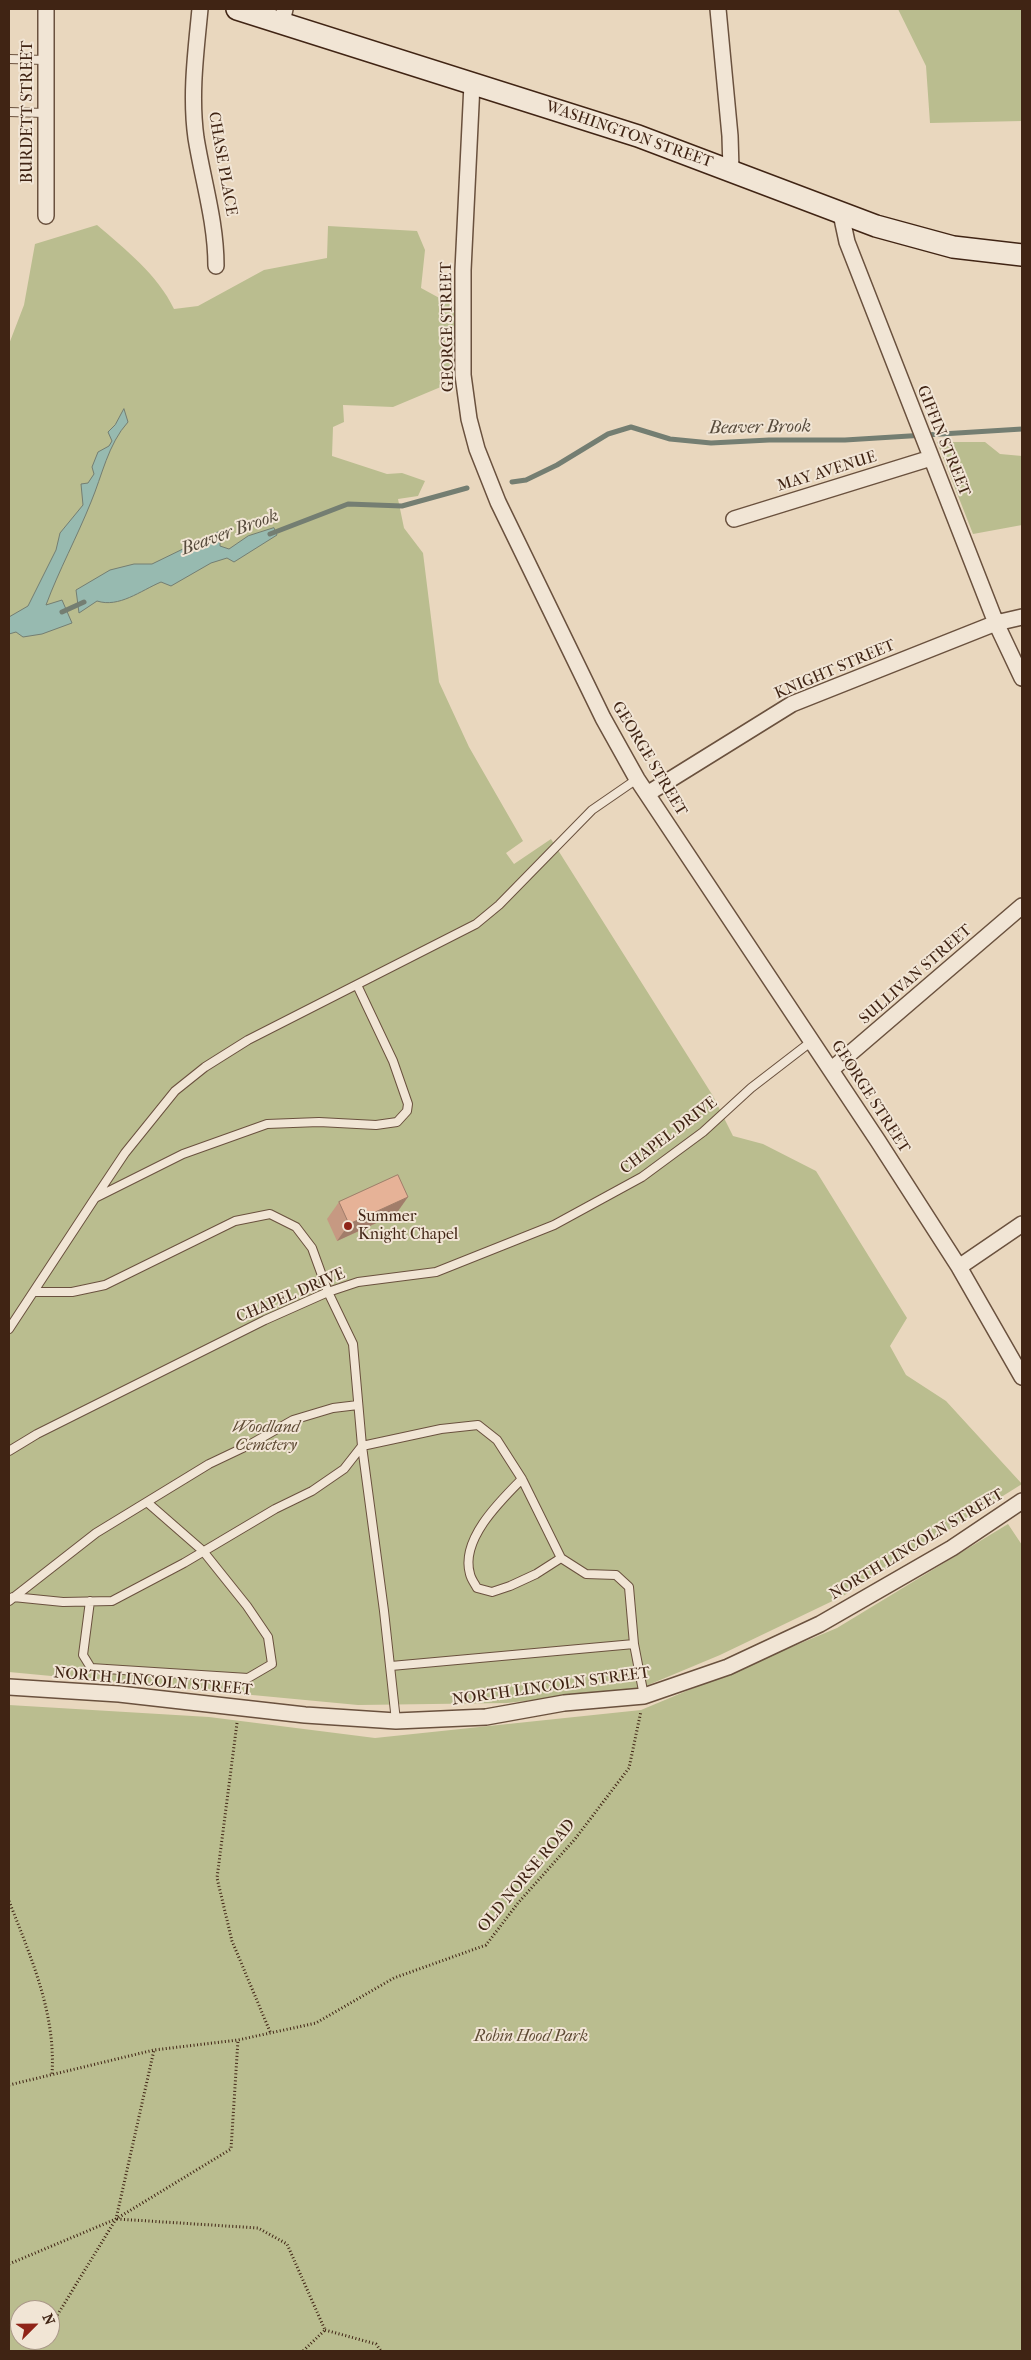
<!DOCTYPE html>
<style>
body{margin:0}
#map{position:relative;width:1031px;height:2360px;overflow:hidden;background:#e9d7be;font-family:"IM FELL French Canon",serif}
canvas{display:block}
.frame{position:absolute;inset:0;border:10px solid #402414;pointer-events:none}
.north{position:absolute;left:10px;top:2300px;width:50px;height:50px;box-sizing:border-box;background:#f1e5d5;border:1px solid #aa9888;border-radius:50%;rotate:67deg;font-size:14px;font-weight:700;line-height:20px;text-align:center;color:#402414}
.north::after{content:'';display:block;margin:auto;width:18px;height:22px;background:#8f2418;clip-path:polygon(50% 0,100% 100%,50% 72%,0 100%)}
</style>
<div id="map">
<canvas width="1031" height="2360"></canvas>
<div class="frame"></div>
<div class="north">N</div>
</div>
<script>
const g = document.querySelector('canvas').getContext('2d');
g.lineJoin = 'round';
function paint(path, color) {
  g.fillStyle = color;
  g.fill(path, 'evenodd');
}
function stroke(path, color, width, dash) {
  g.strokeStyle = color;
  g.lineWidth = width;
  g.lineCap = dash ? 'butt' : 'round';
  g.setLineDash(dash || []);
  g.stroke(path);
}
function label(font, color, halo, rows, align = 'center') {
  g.font = font + ' "IM FELL French Canon",serif';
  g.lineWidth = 4;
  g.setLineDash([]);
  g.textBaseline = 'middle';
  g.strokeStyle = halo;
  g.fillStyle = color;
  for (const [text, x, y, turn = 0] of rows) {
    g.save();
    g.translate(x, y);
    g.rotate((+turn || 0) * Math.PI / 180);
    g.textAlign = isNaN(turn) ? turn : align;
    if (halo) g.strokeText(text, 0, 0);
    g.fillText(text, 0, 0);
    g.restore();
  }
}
paint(new Path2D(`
 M898,9H1022V121L930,123L926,66Z
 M97,225C125,249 158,275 174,309L198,306L264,270L327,258L328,226L417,231L425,250L421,288L454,306L455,381L393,407L343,405L344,422L333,427L332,456L387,474L402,473L425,481L418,496L398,499L404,528L423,553L439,682L469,747L523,841L506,853L514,864L551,839L713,1096L733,1136L763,1144L816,1171L907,1318L890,1346L906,1375L946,1401L1022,1484L843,1596L720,1655L641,1688L507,1703L358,1705L9,1672V344L24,305L35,244Z
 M937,442H985L1000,454L1022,456V525L973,534Z
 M1008,1524L1022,1545V2351H9V1705L209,1717L375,1738L641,1710L837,1628ZM20,2310H50V2340H20Z`), '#babd8f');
const water = new Path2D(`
 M124,409L128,422C108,444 102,476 91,502C77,537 59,570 46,605L62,600L72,623L42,634L23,637L16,632L9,634V617L28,606L56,550L60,533L83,505L81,484L88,483L94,474L92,467L98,452L109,446L112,441L108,432L115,425Z
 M274,528L277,535L234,562L227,558L211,563L171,586L161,582C140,591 119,608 97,601L79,613L76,590L110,570L134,564H152L220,531V546L229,549L248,536Z`);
paint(water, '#97bab0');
stroke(water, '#747e72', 1);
stroke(new Path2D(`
 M512,482L526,480L557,465L608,434L631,427L670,439L711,443L769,440H845L1022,429
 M270,534L348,504L402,506L467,488
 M62,612L84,602`), '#747e72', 5);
const service = new Path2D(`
 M9,59L45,60
 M9,112L45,113
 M95,1198L125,1153L175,1091L205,1067L248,1040L476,924L499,905L592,810L637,779
 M35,1292H72L105,1285L235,1221L270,1214L296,1227L312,1248L328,1292L353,1344L362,1446L384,1611L396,1721
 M9,1329L95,1198L183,1154L267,1124L319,1122L376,1125L397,1122L407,1111L408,1104L393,1061L357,985
 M9,1451L37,1434L265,1320L328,1292L358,1282L436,1272L554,1225L642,1177L703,1132L751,1088L812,1041
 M522,1479C500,1501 460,1540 470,1574C471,1579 475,1584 477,1588L492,1592L510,1586L536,1574L561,1558
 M13,1597L63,1602L112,1601L184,1563L275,1509L312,1491L344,1469L362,1446L441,1429L478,1425L497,1440L522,1479L561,1558L586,1574L616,1575L629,1587L634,1644L644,1696
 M9,1601L96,1533L209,1464L249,1445L293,1420L333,1408L358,1405
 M90,1601L83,1655L91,1668L248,1678L272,1664L268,1637L247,1606L203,1551L148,1503
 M391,1666L634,1644`);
const minor = new Path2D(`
 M200,9C196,51 190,95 196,138C203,181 216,222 216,266
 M718,9L730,136L731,170
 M282,22L285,9
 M472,84L463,270V375L469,419L477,449L498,502L603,718L637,779L878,1141L959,1267L1022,1377
 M841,214L847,242L996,623L1022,678
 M46,216V9
 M734,519L931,458
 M647,794L792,704L996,623L1022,617
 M832,1069L1022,906
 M959,1267L1022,1224
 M9,1687L119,1694L305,1715L396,1721L486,1717L564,1703L644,1696L728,1667L820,1624L952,1548L1022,1501`);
const secondary = new Path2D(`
 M237,9L638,136L876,226L953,247L1022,255`);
stroke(service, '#6a513e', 10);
stroke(minor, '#6a513e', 18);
stroke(secondary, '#402414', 24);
stroke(new Path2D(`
 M237,1723L217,1878L232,1941L271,2034
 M9,1901C31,1958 56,2013 52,2075
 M9,2085L154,2050L238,2040L316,2023L394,1978L486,1945L518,1903L575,1839L629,1768L641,1711
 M117,2219L258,2228L287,2244L325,2330L303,2351
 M9,2264L116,2219L231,2149L238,2040
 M50,2327L116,2219L154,2050
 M325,2330L376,2344L381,2351
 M35,2351L42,2340`), '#402414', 3, [1, 2.5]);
stroke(service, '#f1e5d5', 8);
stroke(minor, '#f1e5d5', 15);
stroke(secondary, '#f1e5d5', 21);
paint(new Path2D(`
 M339,1202L396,1214L337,1241L327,1219Z`), '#c69982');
paint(new Path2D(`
 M408,1197L396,1214L337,1241L349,1224Z`), '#a17d6a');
const building = new Path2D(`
 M398,1175L408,1197L349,1224L339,1202Z`);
paint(building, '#e6b297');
stroke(building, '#a17d6a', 1);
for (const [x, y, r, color] of [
 [348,1226,5,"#8f2418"]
]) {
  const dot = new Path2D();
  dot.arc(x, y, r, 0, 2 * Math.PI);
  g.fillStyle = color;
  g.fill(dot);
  stroke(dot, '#f1e5d5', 2);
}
label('16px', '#402414', '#f1e5d5', [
 ["BURDETT STREET",28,112,-90],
 ["WASHINGTON STREET",629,135,19],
 ["CHASE PLACE",222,164,80],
 ["GEORGE STREET",448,327,-91],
 ["GIFFIN STREET",943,441,68],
 ["MAY AVENUE",827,472,-17],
 ["KNIGHT STREET",835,670,-23],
 ["GEORGE STREET",649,759,59],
 ["SULLIVAN STREET",916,975,-41],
 ["GEORGE STREET",870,1097,57],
 ["CHAPEL DRIVE",669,1136,-37],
 ["CHAPEL DRIVE",291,1296,-23],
 ["NORTH LINCOLN STREET",917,1545,-31],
 ["NORTH LINCOLN STREET",153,1682,5],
 ["NORTH LINCOLN STREET",551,1687,-8],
 ["OLD NORSE ROAD",527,1876,-50]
]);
label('16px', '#402414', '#f1e5d5', [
 ["Summer",358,1217],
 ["Knight Chapel",358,1235]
], 'left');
label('italic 16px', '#5e4a33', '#f1e5d5', [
 ["Woodland",266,1428],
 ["Cemetery",266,1446],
 ["Robin Hood Park",531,2037]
]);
label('italic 18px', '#564a3b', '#f1e5d5', [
 ["Beaver Brook",760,428,-1],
 ["Beaver Brook",230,533,-20]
]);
</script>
